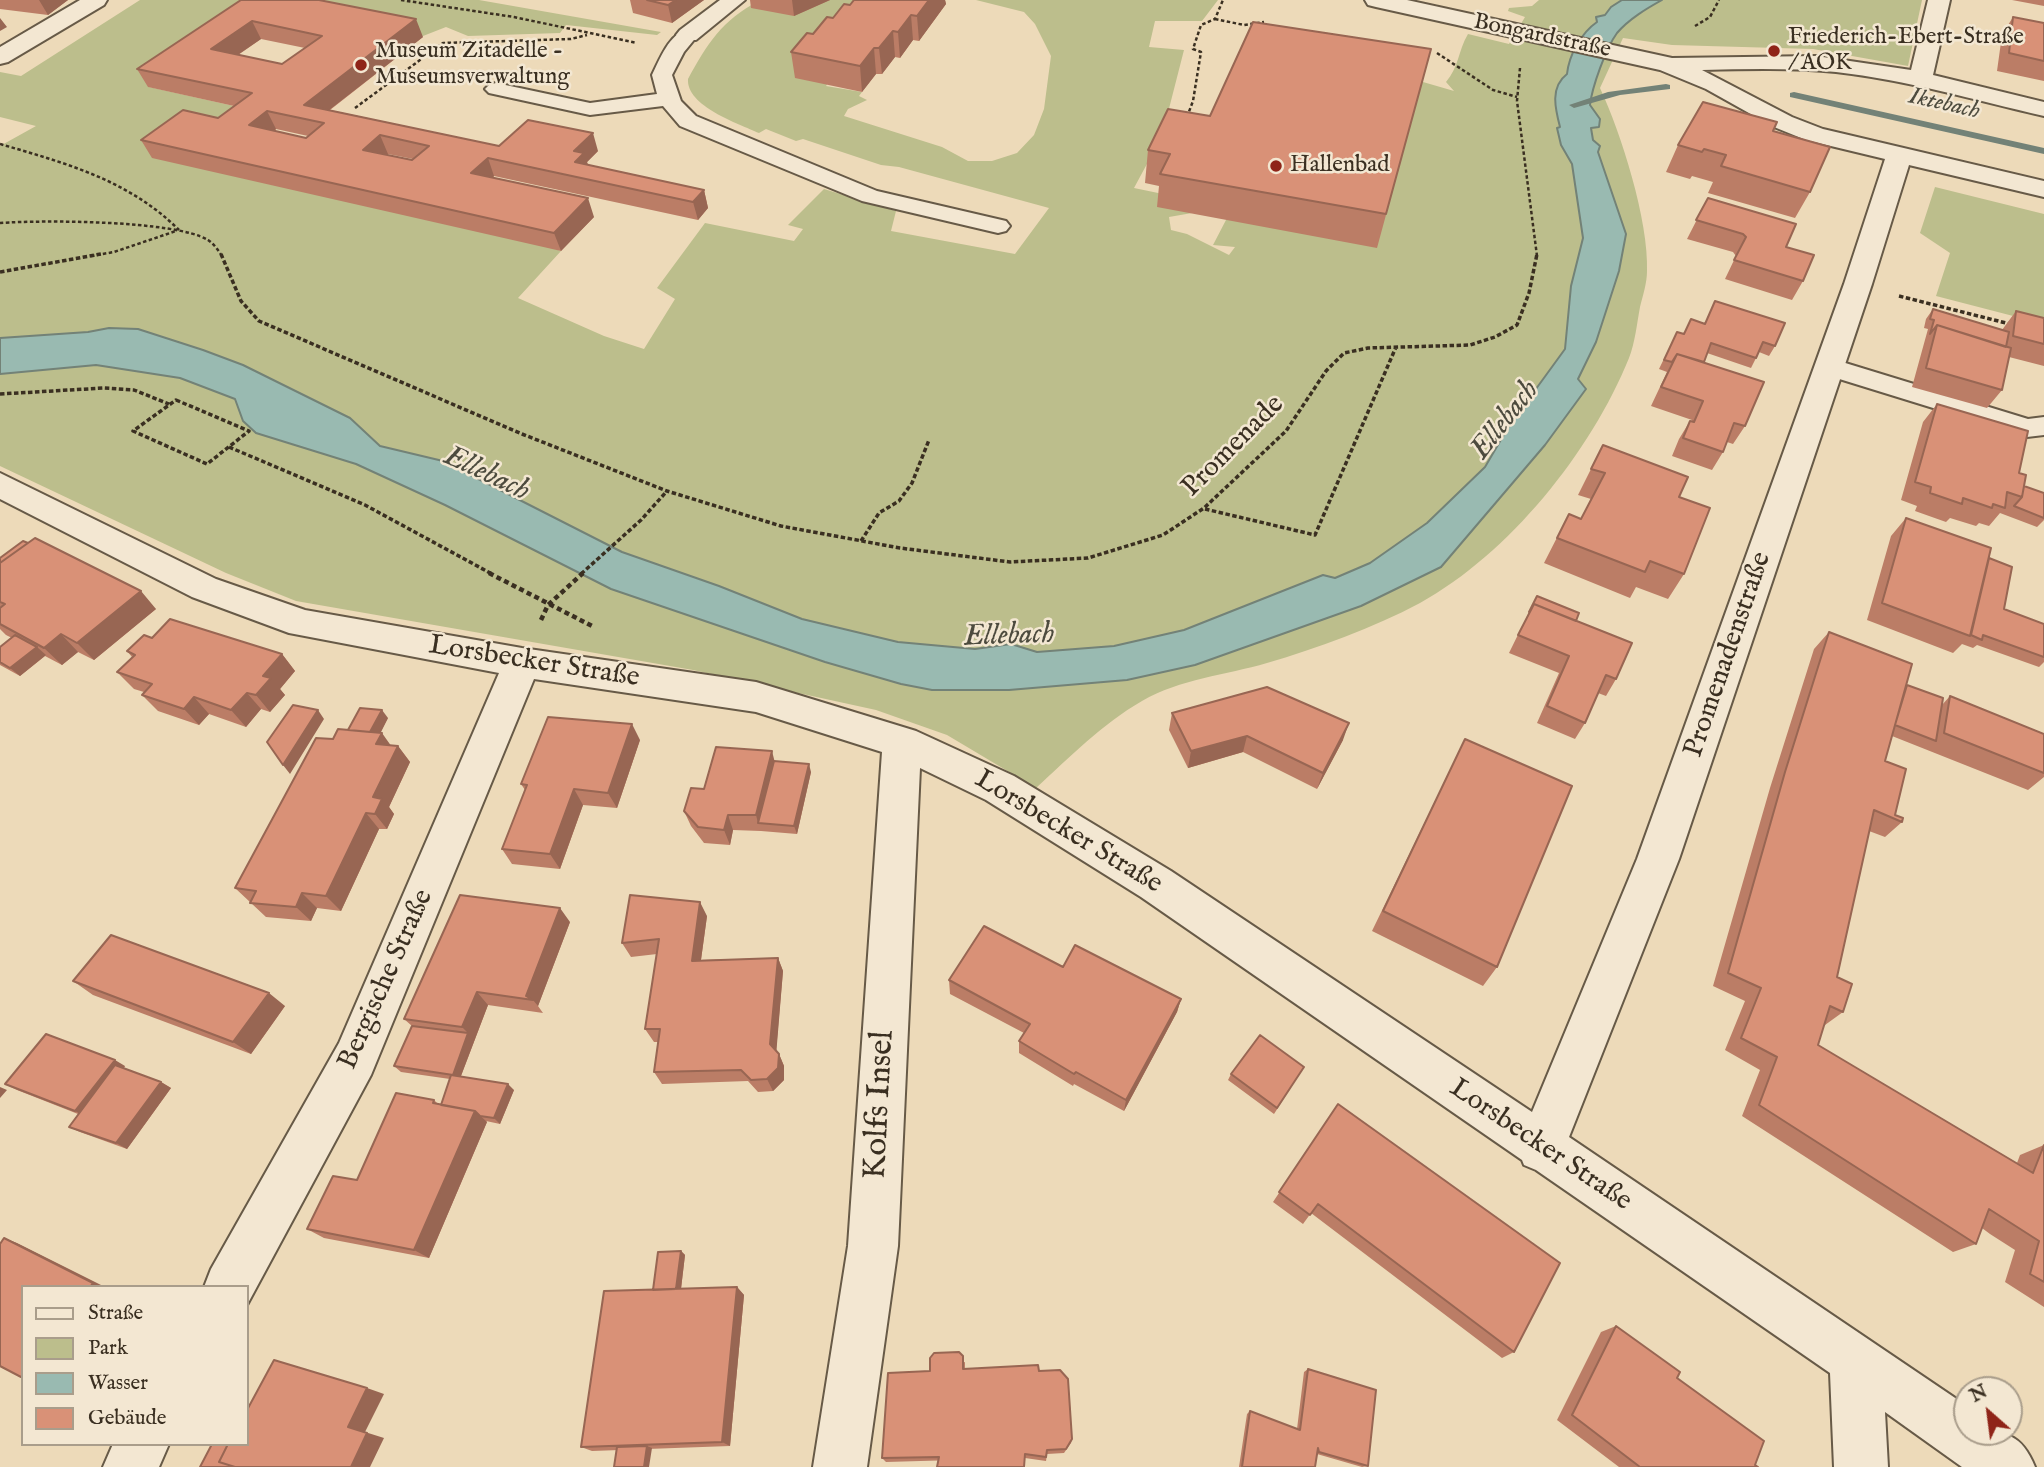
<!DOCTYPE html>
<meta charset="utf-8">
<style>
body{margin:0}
#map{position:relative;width:2044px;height:1467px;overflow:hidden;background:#eddab9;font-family:"IM FELL English",serif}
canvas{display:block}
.legend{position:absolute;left:21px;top:1285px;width:228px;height:161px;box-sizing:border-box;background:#f3e7d2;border:2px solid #a99d8b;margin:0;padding:9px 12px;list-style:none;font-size:21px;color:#3a2f21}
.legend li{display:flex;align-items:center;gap:14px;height:35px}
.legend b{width:35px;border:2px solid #a99d8b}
.north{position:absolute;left:1953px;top:1376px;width:70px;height:70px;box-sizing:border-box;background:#f3e7d2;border:2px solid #a99d8b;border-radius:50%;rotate:332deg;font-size:19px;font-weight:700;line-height:28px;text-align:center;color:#3a2f21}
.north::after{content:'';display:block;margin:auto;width:24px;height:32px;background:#8f2418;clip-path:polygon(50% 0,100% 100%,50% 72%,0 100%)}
</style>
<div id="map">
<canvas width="2044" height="1467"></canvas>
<ul class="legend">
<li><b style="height:9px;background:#f3e7d2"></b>Straße</li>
<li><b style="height:19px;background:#bcbe8c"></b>Park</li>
<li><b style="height:19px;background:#99bab1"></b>Wasser</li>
<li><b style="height:19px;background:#d99177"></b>Gebäude</li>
</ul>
<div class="north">N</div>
</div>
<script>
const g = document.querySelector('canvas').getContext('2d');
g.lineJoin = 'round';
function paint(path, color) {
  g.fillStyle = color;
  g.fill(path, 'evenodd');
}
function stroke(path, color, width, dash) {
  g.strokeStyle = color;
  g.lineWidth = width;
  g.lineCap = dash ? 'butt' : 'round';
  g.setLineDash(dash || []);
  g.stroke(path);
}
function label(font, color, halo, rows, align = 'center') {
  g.font = font + ' "IM FELL English",serif';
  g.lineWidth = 5;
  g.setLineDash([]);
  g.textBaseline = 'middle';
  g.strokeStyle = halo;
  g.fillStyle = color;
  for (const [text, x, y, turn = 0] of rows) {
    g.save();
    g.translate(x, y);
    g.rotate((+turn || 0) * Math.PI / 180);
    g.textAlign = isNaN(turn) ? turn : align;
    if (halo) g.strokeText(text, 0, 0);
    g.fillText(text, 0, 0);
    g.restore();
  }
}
paint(new Path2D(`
 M140,0H479L661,32L657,35L566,25L560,33L468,36L446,27L423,36L267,6L149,87L261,112L228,136L561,251L518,298L604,336L644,349L675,299L657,288L705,223L794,241L803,229L788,225L824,189L896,211L891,231L1015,254L1049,208L899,167L881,165L803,139L796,141L766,129L759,133C739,124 686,106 688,79C707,44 722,20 759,1C769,0 864,0 883,0L826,86L862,92L859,96L867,100L848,109L844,116L942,147L968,161H992L1017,153L1034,135L1044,109L1051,56L1035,24L1024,12L976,0H1218L1202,21H1155L1149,47L1184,50L1162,136L1134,188L1163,194L1192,213L1169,217L1171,230L1187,234L1229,255L1235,247L1213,245L1226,220L1423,82L1454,91L1446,82C1459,67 1458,51 1468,34L1509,44L1525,17L1508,11L1509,8L1532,6L1539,0H1922L1908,66L1813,49L1672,45L1623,38L1600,88C1621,133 1649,221 1647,271C1647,283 1643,295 1640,307C1637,323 1635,343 1629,358C1591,452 1509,554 1420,603C1373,628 1318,648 1267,663C1226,675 1180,679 1142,701C1102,724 1070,757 1036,788L947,735L876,710L693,670L296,601L226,573L0,466V146L36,126L0,117V72L21,76Z
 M1935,187L2044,214V324L1936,296L1950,253L1920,233Z`), '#bcbe8c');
const water = new Path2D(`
 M1622,0H1662C1646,9 1629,19 1617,33C1606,48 1592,87 1590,105L1600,119L1599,127L1591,128L1593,140L1600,146L1598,152L1626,234L1619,271L1596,342L1578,379L1586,389L1545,445L1441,567L1361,606L1195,665L1127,680L1009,690H932L901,684L825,662L611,589L445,505L356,464L256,433L243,421L235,399L180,378L96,365L0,374V338L88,332L109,328L138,329L203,350L243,365L350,418L380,446L443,461L622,552L719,586L802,619L898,642L975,649L1011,644L1037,652L1114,646L1184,630L1323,575L1335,578L1370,563L1427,523L1485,467L1509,426L1565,349L1571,286L1583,238L1572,164L1561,145L1557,128L1560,127C1555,108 1550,87 1567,74C1569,55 1581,33 1597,22L1596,17L1605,15L1611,7Z`);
paint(water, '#99bab1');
stroke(water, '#738277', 2);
paint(new Path2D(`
 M1666,84L1670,85V89L1620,95L1574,108L1569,105L1608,92Z
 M1794,92L2044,148V154L1790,97V93Z`), '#738277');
const service = new Path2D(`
 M688,29L695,31L698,35L684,52L672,75L681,101L696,116L877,191L1006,221L1010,226L1006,231L998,233L862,201L680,126L663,106L590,115L489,93L485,89L489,85L496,83L590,103L657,94L652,75C660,59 669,34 688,29Z
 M1829,358L2028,419L2044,417V435L2027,437L1820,373L1816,367L1820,361Z`);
const minor = new Path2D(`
 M80,0H107L104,5L8,62L0,64V47Z
 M720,0H745L696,40H680L676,35L680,30Z
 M1365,0H1407L1672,58L1816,56L1911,70L1928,0H1950L1933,75L2044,102V116C1974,100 1907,80 1836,72C1792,68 1747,69 1702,70L1792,117L1823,129L2044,181V197L1909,165L1872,284L1679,859L1569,1137L1967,1406V1432C2003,1432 2020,1430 2035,1467H1962L1885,1412L1888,1467H1834L1830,1373L1536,1170L1524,1165L1522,1160L1141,897L986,800L920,768L898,1246L867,1467H813L848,1246L882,752L756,712L534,679L371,1075L247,1305V1287H204L211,1269L339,1043L499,673L289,633L192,597L0,499V473L216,579L305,610L522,648L756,682L916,731L1014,776L1171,871L1532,1112L1637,859L1844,284L1885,159L1806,140L1774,127L1706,89L1660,70L1376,7L1368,5Z
 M113,1444H169L159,1467H103Z`);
stroke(service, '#675a47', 4);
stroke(minor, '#675a47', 4);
stroke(new Path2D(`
 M401,0L514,17L637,43
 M1215,19L1244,25L1264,22
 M1695,26L1710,17L1719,0
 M1437,53L1493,90L1517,97
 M1520,68L1517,101L1537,256
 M355,108L443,43L571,39L587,35
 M1187,117L1193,101L1201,52L1193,49L1201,25L1215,19L1223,0
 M0,144C65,163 129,180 179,230
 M0,223C41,220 175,220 208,240C214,244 218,250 222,256
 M91,256L114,252L176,231`), '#3a2f21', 2.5, [3.5, 2.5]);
stroke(new Path2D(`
 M221,254L241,301L259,321L522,434L667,491L781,526L900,548L1010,562L1088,558L1163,535L1204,508L1286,431L1326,371L1344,353L1368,348L1470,345L1495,337L1517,325L1529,293L1537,254
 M0,272L101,254
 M1899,296L2010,324
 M0,394L104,388L134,390L169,404
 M176,400L249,431L207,464L133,431Z
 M229,447L365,505L492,574
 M1205,509L1315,535L1396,347
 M861,541L879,513L899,501L912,483L929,440
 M581,574L641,520L667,491`), '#3a2f21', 3.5, [4.5, 2.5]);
stroke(new Path2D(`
 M489,573L592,626
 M541,620L548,605L583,573`), '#3a2f21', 4.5, [5, 3.5]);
paint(service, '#f3e7d2');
paint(minor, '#f3e7d2');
paint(new Path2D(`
 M0,0H68L48,15L0,9Z
 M241,0L423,37L330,110L499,146L598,151L587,162L588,165L704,190L708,208L698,220L494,176L493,178L594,217L561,251L152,158L141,140L218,118L234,106L148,87L137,69ZM261,39L305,48L282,64L238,55ZM276,129L308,136L306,138L275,131ZM388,154L413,159L412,160L387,155Z
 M630,0H704L672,23L633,13Z
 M750,0H830L794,16L751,8Z
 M854,0H945L946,4L919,41L913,40L900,58L895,57L882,74H876L862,92L795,78L791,52L850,5Z
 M2012,0H2044V6Z
 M2013,17L2044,23V81L1997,71L2002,35Z
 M1431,49L1377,248L1157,207L1159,186L1145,183L1148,150L1210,116Z
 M1773,131L1810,192L1795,218L1708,193L1713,182L1692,176L1690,179L1666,172L1678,145Z
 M1708,198L1786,247L1803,281L1792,300L1725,279L1736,256L1733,252L1687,239Z
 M1933,309L2002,330L2016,311L2044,318V366L2009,357L2002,390L1987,408L1912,387L1928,329L1924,328L1926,319Z
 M1691,319L1775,346L1769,356L1759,352L1751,368L1707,353L1704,362L1745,426L1733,444L1727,442L1723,452L1712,470L1672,456L1679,439L1690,421H1691L1692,420L1651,406L1667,372L1659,369L1677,332L1684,334Z
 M1937,404L2019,473L2024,486L2044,493V520L2037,527L2000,513L1989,526L1979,523L1976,526L1950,518L1946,522L1915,511L1917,506L1901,500L1923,422Z
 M1603,445L1679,497L1684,574L1668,599L1636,587L1630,598L1544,563L1569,514L1581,519L1591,499L1578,495Z
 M1906,518L1989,558L2004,609L2044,624V662L2039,667L1977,645L1973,648L1962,644L1953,653L1867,620L1891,536Z
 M0,558L156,609L94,660L78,652L62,665L45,656L20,676L0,665V647L12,638L6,635L0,629Z
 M1537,596L1576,621L1616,679L1606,696L1598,693L1585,723L1575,739L1537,723L1559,673L1509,653Z
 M1829,632L1907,685L1942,705L1950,696L2044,773V777L2028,790L1892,736L1885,761L1895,815L1902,822L1885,837L1869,831L1837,977L1843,1012L1825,1025H1824L1818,1045L2017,1163L2020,1155L2044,1145V1307L2005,1282L2015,1250L1990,1234L1982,1228L1976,1244L1953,1252L1742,1116L1760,1070L1725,1050L1745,1001L1713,986L1770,788L1814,649Z
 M152,638L282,654L295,671L280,689L285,695L270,712L261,709L246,727L209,714L199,725L158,711L142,695L144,692L134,689L117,672L132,657L127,651Z
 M1172,713L1343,740L1317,789L1243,752L1188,768L1169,730Z
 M388,718L380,733L390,745L398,746L410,762L389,807L394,814L387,829H379L341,911L317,908L311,921L266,917L235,888L333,739L348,730Z
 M1465,739L1497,967L1483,986L1372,931Z
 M640,740L617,808L583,805L560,869L512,864L502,849L525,790L521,784Z
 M774,761L811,772L797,834L761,831L733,830L730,845L704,843L691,826L684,811L704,789Z
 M707,916L701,960L778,958L783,971L776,1051L779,1054L784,1066V1080L773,1091L758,1092L748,1081L662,1084L654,1072L659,1042H654L645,1029L657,954L631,957L622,943Z
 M570,922L538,1006L543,1013L488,1005L461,1076L514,1090L500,1124L486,1121L487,1122L429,1258L324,1238L307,1229L357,1180L434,1100L438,1104L441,1105L450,1079L401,1072L394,1066L412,1026L404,1019Z
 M1063,967L1181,999L1177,1012L1124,1111L1074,1084L1073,1086L1019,1053V1041L1024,1033L950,994L949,980Z
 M73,981L285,1006L251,1054L93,995Z
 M125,1066L124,1068L161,1082L171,1088L127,1149L80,1132L69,1127L78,1114L17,1090L5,1084Z
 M1304,1067L1274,1114L1228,1080L1231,1074Z
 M1338,1104L1514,1352L1502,1358L1311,1213L1303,1224L1273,1202Z
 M681,1251L685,1255L681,1289L737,1287L744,1295L730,1446L592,1451L581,1447L653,1290Z
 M1616,1326L1677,1378L1758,1467H1619L1557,1420L1601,1332Z
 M965,1362V1369L1039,1371L1072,1439L1071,1443L1064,1453L1047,1454L1046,1461L1025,1458L886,1462L882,1458L930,1371Z
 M1308,1369L1368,1466L1362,1467L1317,1454L1315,1467H1239L1247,1414L1250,1411L1297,1429L1304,1372Z`), '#bb7d66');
paint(new Path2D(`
 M39,0H68L48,15Z
 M676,0H704L672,23L668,5Z
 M792,0H830L794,16Z
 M929,0H945L946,4L919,41L917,16Z
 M911,15L913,40L900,58L898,32Z
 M0,18L7,27L0,31Z
 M416,19L423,37L315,121L304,105Z
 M252,21L261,39L220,67L211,49Z
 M893,31L895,57L882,74L879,48Z
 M874,48L876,74L862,92L860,66Z
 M267,111L276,129L258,143L249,125Z
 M593,133L598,151L587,162L590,172L575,162L574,151Z
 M380,135L388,154L371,168L363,150Z
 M488,158L494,176L478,192L471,173Z
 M704,190L708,208L698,220L693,202Z
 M588,198L594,217L561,251L554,233Z
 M141,591L156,609L94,660L77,643Z
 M61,634L78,652L62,665L44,648Z
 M37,647L46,655L20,676L10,668Z
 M282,654L295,671L280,689L285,695L270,712L256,695L263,676Z
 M247,693L261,709L246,727L231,710Z
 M194,697L209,714L199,725L184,709Z
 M318,710L324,719L290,774L283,765Z
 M382,710L388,718L373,748L367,739Z
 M1349,723L1343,740L1317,789L1323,773Z
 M632,724L640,740L617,808L608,793Z
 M382,733L394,750L376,744Z
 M1247,736L1243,752L1188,768L1191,751Z
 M398,746L410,762L389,807L394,814L387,829L375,814L373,797Z
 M772,751L776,767L758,823L756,815Z
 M809,764L811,772L797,834L794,826Z
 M574,789L583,805L560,869L550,854Z
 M366,813L379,829L341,911L326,896Z
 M728,815L733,830L730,845L724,830Z
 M302,893L317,908L311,921L296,907Z
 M700,902L707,916L699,974L692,961Z
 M560,908L570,922L538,1006L533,1000L526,996Z
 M778,958L783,971L776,1056L770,1044Z
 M477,992L488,1005L459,1081L453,1075L468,1033L462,1027Z
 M269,993L285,1006L251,1054L233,1042Z
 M1181,999L1177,1012L1124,1111L1126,1100Z
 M779,1054L784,1066V1080L773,1091L767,1079Z
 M115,1060L125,1066L86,1117L75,1111Z
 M161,1082L171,1088L127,1149L116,1143Z
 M508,1084L514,1090L500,1124L494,1118Z
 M0,1087L7,1090L0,1098Z
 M475,1111L487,1122L429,1258L414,1250Z
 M4,1238L17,1243L105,1287H90Z
 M681,1251L685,1255L680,1297L676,1293Z
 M737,1287L744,1295L730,1446L722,1442Z
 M367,1388L384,1394L365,1432L384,1438L370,1467H351L348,1427Z
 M647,1446L652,1448L649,1467H644Z`), '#986653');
const building = new Path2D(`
 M241,0H319L416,19L304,105L499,146L528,120L593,133L574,151L584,153L575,162L704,190L693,202L488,158L471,173L588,198L554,233L141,140L183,110L218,118L252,93L137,69ZM252,21L322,36L282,64L211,49ZM267,111L324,123L306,138L249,125ZM380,135L429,146L412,160L363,150Z
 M647,0H676L668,5Z
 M854,0H929L917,16L911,15L898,32L893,31L879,48H874L860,66L791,52L807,33L813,34L827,17L833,18L844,4L850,5Z
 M2013,17L2044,23V61L2009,53Z
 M1253,22L1431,49L1386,214L1160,174L1170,154L1148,150L1168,109L1210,116Z
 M1703,102L1777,122L1773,131L1830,147L1810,192L1721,166L1726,155L1704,149L1702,152L1678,145Z
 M1708,198L1796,224L1786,247L1814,255L1803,281L1734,260L1746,237L1743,234L1696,220Z
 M1715,301L1785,323L1775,346L1763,342L1756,358L1711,343L1704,362L1677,354L1672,362L1664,360L1677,332L1684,334L1691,319L1705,324Z
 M1933,309L2009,332L2006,347L1937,325L1930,334L1934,320L1930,319Z
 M2016,311L2044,318V344L2013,336Z
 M1937,325L2011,348L2002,390L1926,368Z
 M1677,354L1764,382L1745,426L1734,423L1723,452L1683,438L1690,421L1694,422L1703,401L1661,387Z
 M1937,404L2028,431L2019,473L2026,475L2022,497L2007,492L2005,508L1993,504L1992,508L1963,498L1962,504L1930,493L1931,487L1915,482Z
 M1603,445L1688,477L1679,497L1710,508L1684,574L1650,561L1645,572L1557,538L1569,514L1581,519L1605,473L1591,469Z
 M2024,486L2044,493V518L2014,506L2022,497Z
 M1906,518L1991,548L1970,636L1882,603Z
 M35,538L141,591L77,643L61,634L44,648L0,624V608L5,604L0,602V563Z
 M23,541L28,543L0,563V558Z
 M1989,558L2012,567L2004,609L2044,624V657L1983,635L1982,640L1971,635Z
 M1537,596L1579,613L1576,621L1534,604L1529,612Z
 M1534,604L1632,643L1616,679L1606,675L1585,723L1547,706L1569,656L1518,635Z
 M170,619L282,654L263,676L271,678L256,695L247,693L231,710L194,697L184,709L142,695L152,684L117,672L135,655L127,651L144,635L152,638Z
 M1829,632L1912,664L1885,761L1906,769L1895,815L1903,818L1902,822L1874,810L1837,977L1852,984L1843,1012L1830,1006L1818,1045L2033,1173L2044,1145V1282L2030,1274L2039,1241L1989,1209L1976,1244L1759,1105L1777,1057L1741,1038L1761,988L1728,973L1785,772Z
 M15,635L37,647L10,668L0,662V647Z
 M1907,685L1943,698L1936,741L1895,725Z
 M1267,687L1349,723L1323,773L1247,736L1191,751L1172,713Z
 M1950,696L2044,734V773L1944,733Z
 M293,705L318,710L283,765L267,742Z
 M360,708L382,710L370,732L348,730Z
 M548,717L632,724L608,793L574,789L550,854L502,849L527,785L521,784Z
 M338,729L382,733L376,744L398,746L373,797L382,799L375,814L366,813L326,896L302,893L296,907L250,903L256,891L235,888L316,738L333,739Z
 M1465,739L1572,786L1497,967L1383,911Z
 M716,747L772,751L756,815H728L724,830L698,827L684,811L691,788L704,789Z
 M774,761L809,764L794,826L758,823Z
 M460,895L560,908L526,996L533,1000L477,992L462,1027L404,1019Z
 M630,895L700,902L692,961L778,958L770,1044L779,1054L778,1068L767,1079L751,1080L741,1070L654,1072L660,1029H645L659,939L622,943Z
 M984,926L1063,967L1075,945L1181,999L1126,1100L1076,1072L1074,1074L1019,1041L1030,1024L949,980Z
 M111,935L269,993L233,1042L73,981Z
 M412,1026L468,1033L453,1075L394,1066Z
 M46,1034L115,1060L75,1111L5,1084Z
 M1260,1035L1304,1067L1277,1108L1231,1074Z
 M115,1065L161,1082L116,1143L69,1127Z
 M451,1075L508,1084L494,1118L480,1116L475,1111L441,1105Z
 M396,1093L434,1100L433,1103L475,1111L414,1250L307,1229L333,1176L357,1180Z
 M1338,1104L1560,1263L1514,1352L1318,1204L1310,1215L1279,1192Z
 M4,1238L93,1283L90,1287H23V1375L21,1377L0,1366V1244Z
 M681,1251L676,1289L653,1290L658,1252Z
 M737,1287L722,1442L581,1447L604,1291Z
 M1616,1326L1680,1372L1677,1378L1764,1441L1755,1465L1758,1467H1640L1572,1415Z
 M959,1352L963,1356V1369L1038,1365L1039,1371L1060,1370L1068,1379L1072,1439L1066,1449L1047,1450L1046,1457L1025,1454L1024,1467H937L939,1457L882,1458L888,1373L930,1371V1358L934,1353Z
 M274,1360L367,1388L348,1427L367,1433L351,1467H235L219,1462L228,1444H247V1410Z
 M1308,1369L1376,1390L1368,1466L1319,1452L1318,1448L1315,1467H1242L1250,1411L1300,1430Z
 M212,1444H228L219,1462L235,1467H200Z
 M647,1446L644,1467H614L617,1447Z`);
paint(building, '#d99177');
stroke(building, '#986653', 2);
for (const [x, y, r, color] of [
 [1774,51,7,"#8f2418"],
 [361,65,7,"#8f2418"],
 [1276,166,7,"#8f2418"]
]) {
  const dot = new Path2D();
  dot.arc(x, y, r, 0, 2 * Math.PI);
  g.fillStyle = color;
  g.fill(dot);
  stroke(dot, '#f3e7d2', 2.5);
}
label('23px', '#3a2f21', '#f3e7d2', [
 ["Bongardstraße",1542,37,12]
]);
label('23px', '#3a2f21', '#f3e7d2', [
 ["Friederich-Ebert-Straße",1788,38],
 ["/ AOK",1788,64],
 ["Museum Zitadelle -",375,52],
 ["Museumsverwaltung",375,78],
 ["Hallenbad",1290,166]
], 'left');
label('italic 24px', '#4d4b3e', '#f3e7d2', [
 ["Iktebach",1944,105,13]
]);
label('28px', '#3a2f21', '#f3e7d2', [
 ["Promenade",1234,447,-45],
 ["Promenadenstraße",1729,655,-71],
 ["Lorsbecker Straße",534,663,9],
 ["Lorsbecker Straße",1068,833,31],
 ["Bergische Straße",387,980,-66],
 ["Lorsbecker Straße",1540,1146,34]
]);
label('italic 30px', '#4d4b3e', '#f3e7d2', [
 ["Ellebach",1506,421,-52],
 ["Ellebach",486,475,25],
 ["Ellebach",1009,637,-2]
]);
label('33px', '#3a2f21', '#f3e7d2', [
 ["Kolfs Insel",881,1105,-87]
]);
</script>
